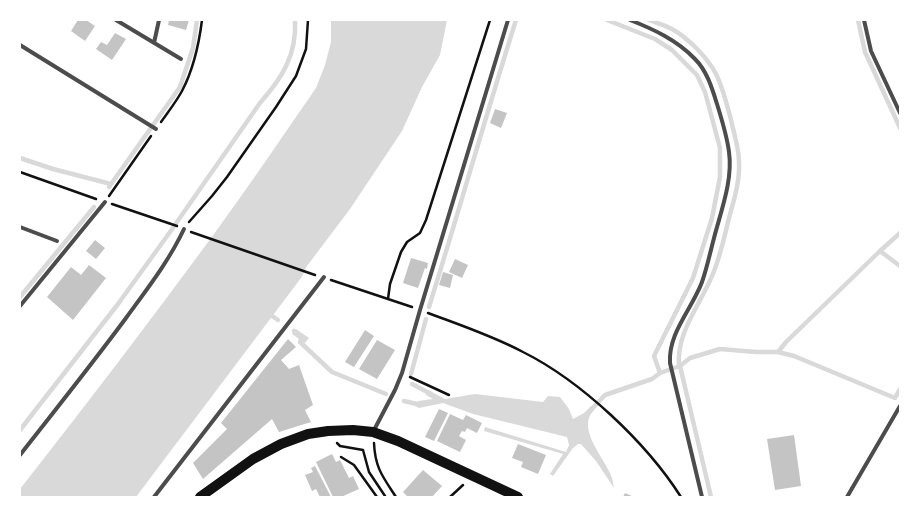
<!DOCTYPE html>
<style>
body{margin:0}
#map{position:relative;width:920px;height:517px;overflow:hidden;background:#fff;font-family:Manrope,sans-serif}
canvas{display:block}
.frame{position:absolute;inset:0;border:21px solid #fff;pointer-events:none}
</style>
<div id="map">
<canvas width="920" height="517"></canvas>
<div class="frame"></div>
</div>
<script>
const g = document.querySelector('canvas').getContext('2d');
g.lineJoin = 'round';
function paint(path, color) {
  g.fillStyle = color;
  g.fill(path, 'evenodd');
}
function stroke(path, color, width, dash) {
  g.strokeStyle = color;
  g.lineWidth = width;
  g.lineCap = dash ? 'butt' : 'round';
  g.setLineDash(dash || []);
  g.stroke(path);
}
paint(new Path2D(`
 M331,20H447L440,55L422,87L402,131L350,209L307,266L301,278L136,497H20V489C86,405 151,320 214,234C249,186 282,137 316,88L325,65L331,42Z
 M296,329L309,338L305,343L292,334Z
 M428,390L445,399L475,394L543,402L548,396L560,397L569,409L573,419L584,413L591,406L594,410C575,429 606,459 612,478C613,481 613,485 614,488L596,461L581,444H578L573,448L553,476L550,474L563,454L484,431L485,427L566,452L569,445L567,437L473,414L443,403L419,408L415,406L418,401L433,399L426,395Z`), '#d9d9d9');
stroke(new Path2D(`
 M607,20L655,39L672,50L697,75L705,92L720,148V177L712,218L693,278L654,356L660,373L680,366L711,497
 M649,20C657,23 665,25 672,29C688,38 707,57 716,74C723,88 727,105 731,120C734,134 739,148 739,162C740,181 734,200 729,218C724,238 720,258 712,276C700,305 676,333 679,366
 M858,20L865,52L900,128
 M20,158L53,169L111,184
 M109,187L180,87L193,48L197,20
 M880,251L900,233
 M20,297L94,207
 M429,307C459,211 486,115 516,20
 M268,313L278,320
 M294,331L302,337L300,342L332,372L386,394
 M778,352L786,342L880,251L900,266
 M680,366L690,358L720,349L756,352H778L794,356L895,398L900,389
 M411,374L426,319
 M412,384L431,394
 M404,401L417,404H421
 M590,411L605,395L652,379L660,373
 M20,430L118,304L170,232L260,103C282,78 297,55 295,20`), '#d9d9d9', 4.5);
paint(new Path2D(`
 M78,20H86L95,26L85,41L71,31Z
 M169,20H189L186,30L168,25Z
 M115,33L126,39L112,60L96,49L101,42L107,45Z
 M495,109L507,113L501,128L490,123Z
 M95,240L105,248L96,259L86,251Z
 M411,258L428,263L427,269L425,268L418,288L403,283Z
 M455,259L468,265L462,278L449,272Z
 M89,265L106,278L73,320L47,297L71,267L81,275Z
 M443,272L453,275L450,288L439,285Z
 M365,330L374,336L354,367L345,362Z
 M288,339L296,347L281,360L289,369L299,365L313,405L305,410L311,422L279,432L272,419L203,479L193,463L227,429L221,423Z
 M377,340L395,350L377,379L359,369Z
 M439,409L448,413L434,441L425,437Z
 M450,414L463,420L466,415L482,423L477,433L467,428L465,432L462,431L459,436L466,440L460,452L437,441Z
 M794,435L801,486L775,490L767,439Z
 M518,444L546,455L538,474L521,467L523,462L512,458Z
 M332,454L336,462L340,460L349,478L353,476L359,489L341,497H333L316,462Z
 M315,466L331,497H320L316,489L312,491L305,475L313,472L311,468Z
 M423,470L442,486L432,497H408L403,492Z
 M625,493L634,497H623Z`), '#c4c4c4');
stroke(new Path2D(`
 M161,122C168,112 176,102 182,91C193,70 199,44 202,20
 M20,172L96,199
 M109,196L151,136
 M112,204L177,226
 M189,222L212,196L227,177L276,107L296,76L306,49L308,20
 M191,232L315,275
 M331,280L412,307
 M388,299L390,284L401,252L407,242L420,233L426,220L490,20
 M428,313C460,325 493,336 523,352C581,381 646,442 681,497
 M410,377L449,395
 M337,443L340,446L363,450L369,472L385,496L384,497
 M374,443C375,468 383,477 396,497
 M341,457L354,465L377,497
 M450,497L463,485`), '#111', 2.5);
stroke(new Path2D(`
 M116,20L181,59
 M630,20C653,29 677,40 695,59C707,71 712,88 717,104C722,120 727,136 729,152C733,180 721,211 714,238C710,253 707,268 702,282C692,309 668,333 670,363L702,497
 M864,20L871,51L900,113
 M154,43L159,20
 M20,45L156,129
 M20,227L57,241
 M20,306L105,202
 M373,432L395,390L402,373L420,310L508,20
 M20,455C56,409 92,364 126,318C147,289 169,261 184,229
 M154,497L324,277
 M847,497L900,406`), '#4c4c4c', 4);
stroke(new Path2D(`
 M200,497L253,459L281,444L308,434L328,431L353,430L373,432L398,441L518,497`), '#111', 10);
</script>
